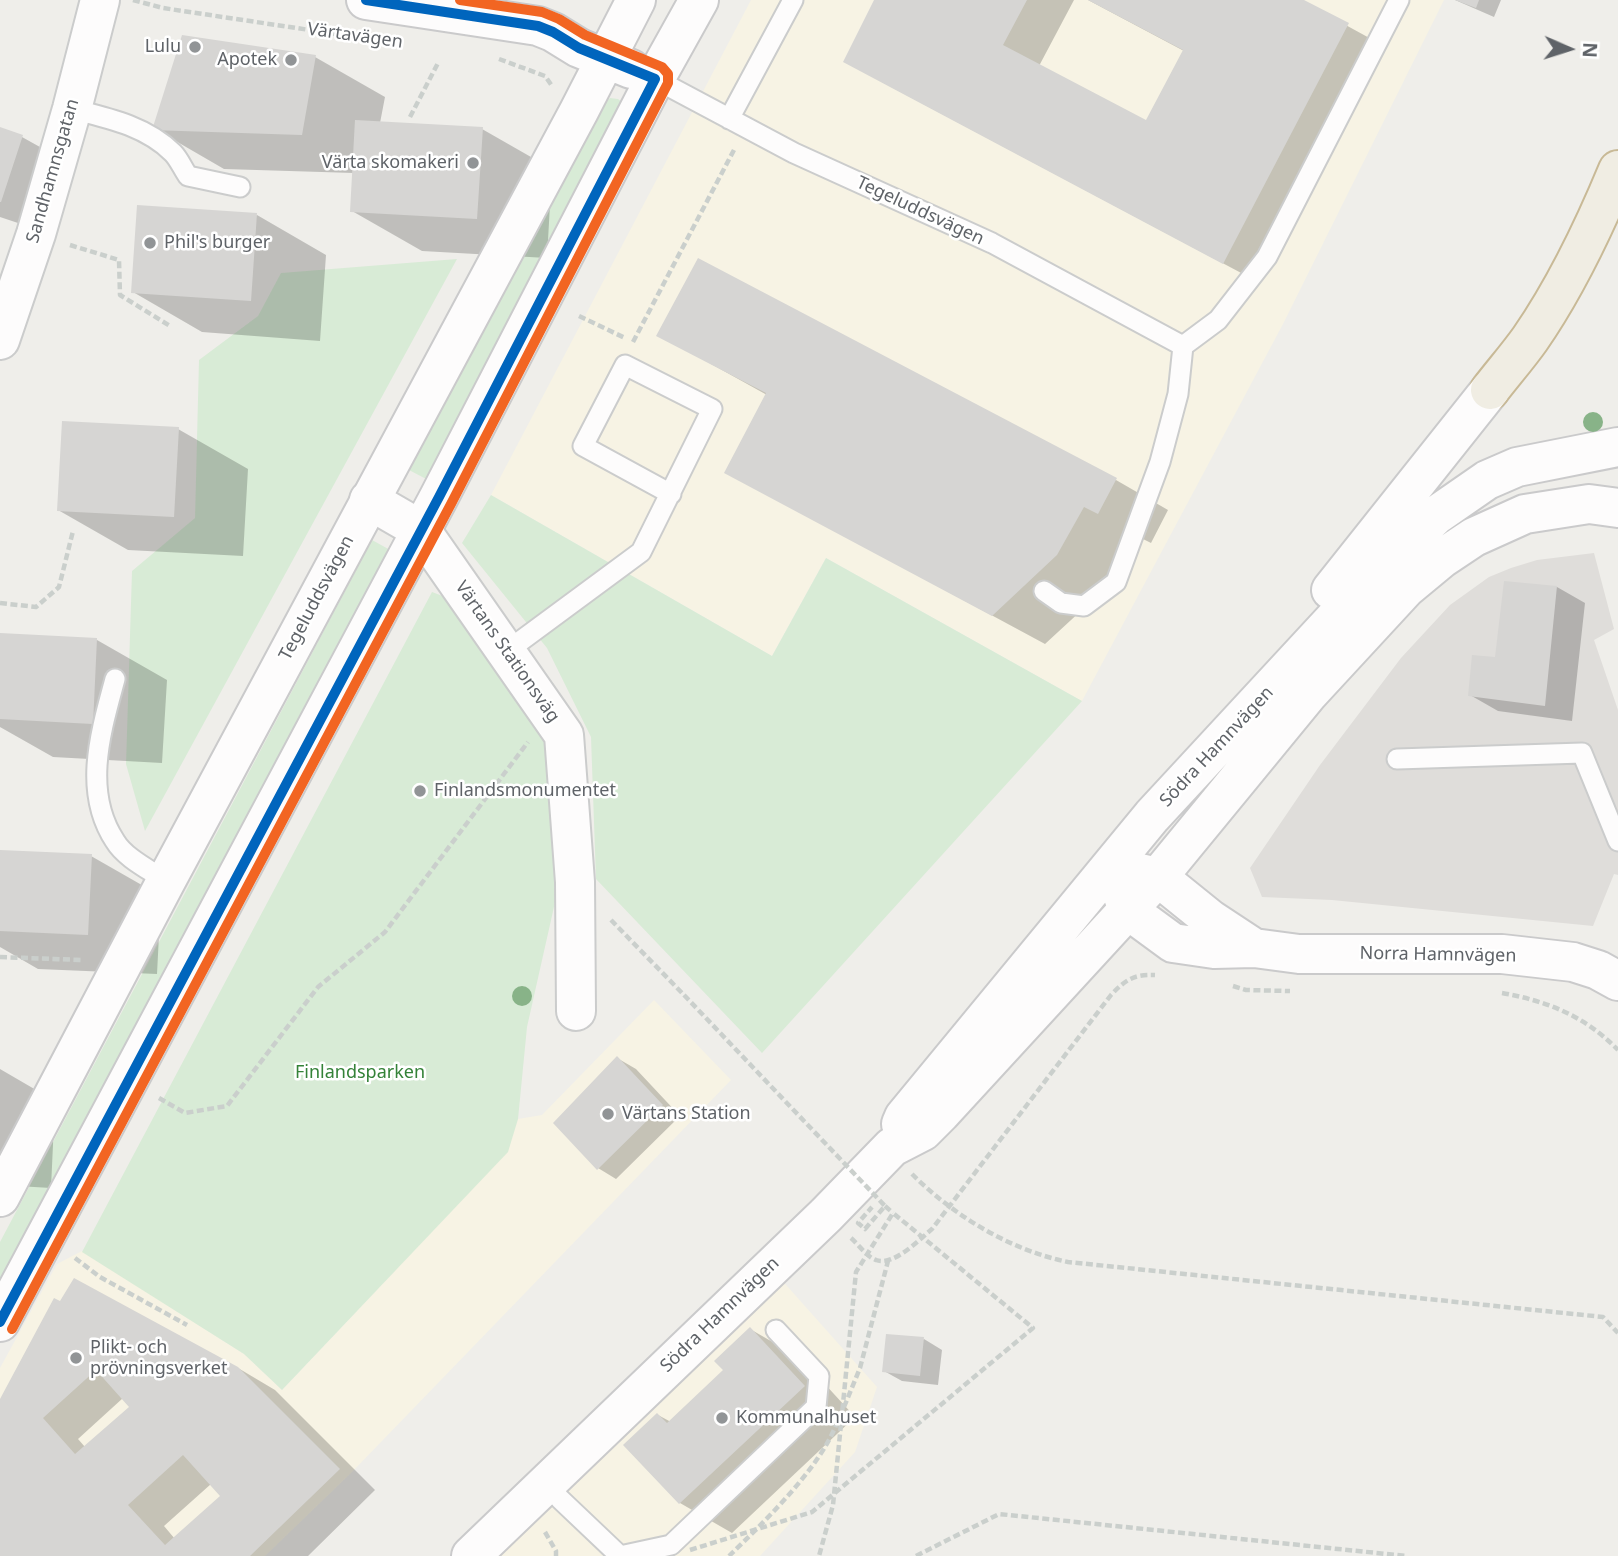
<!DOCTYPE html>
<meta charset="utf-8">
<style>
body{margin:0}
#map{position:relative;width:1618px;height:1556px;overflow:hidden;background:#efeeea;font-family:"Noto Sans",sans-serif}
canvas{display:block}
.north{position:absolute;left:1534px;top:14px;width:70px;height:70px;-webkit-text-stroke:5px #fff;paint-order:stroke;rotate:93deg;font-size:19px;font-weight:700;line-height:28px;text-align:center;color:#5f6368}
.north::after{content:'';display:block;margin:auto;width:24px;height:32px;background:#5f6368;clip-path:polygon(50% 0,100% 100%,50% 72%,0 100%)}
</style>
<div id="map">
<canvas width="1618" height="1556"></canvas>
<div class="north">N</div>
</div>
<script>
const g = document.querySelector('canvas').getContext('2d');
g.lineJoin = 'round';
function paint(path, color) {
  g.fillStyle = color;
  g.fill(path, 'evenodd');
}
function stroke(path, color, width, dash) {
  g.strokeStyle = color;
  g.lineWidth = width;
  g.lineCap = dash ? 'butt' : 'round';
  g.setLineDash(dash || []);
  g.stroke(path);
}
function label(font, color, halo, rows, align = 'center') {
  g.font = font + ' "Noto Sans",sans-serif';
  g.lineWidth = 5;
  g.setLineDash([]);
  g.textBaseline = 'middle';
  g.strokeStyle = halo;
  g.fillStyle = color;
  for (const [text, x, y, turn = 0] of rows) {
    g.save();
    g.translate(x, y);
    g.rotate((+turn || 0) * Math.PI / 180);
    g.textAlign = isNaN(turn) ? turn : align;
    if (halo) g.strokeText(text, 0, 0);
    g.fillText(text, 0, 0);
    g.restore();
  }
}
paint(new Path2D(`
 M751,0H1444L1283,324L1082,701L826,558L772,656L491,495Z
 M654,1000L731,1080L351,1473L265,1556H0V1368L57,1264L82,1251L244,1354L282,1390L507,1152L518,1119L542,1115Z
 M779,1277L877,1387L855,1452L760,1556H492Z`), '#f7f3e4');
paint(new Path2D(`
 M1594,553L1614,629L1594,640L1618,710V875L1614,874L1593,926L1332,900L1262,897L1250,868L1320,765L1401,658L1450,605L1489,577L1511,568L1537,560Z`), '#dfddda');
paint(new Path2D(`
 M610,98L618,99L623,103L430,481L409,470L602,105Z
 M457,259L145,831L126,764L132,571L195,518L199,360L258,316L281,273Z
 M491,495L772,656L826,558L1082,701L762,1053L596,879L591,737L547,648L462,543Z
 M372,540L392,551L0,1287V1242Z
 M432,592L453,600L545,736L558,889L527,1027L518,1119L508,1152L282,1390L244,1354L82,1252Z`), '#d8ebd6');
paint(new Path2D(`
 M876,0H1074L1039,66L1147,123L1184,51L1088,0H1300L1384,46L1260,283L882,82Z
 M1455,0H1501L1494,17Z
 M315,57L385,97L380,123L482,129L552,169L547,258L422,251L352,211L354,173L224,169L155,129Z
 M0,129L22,137L74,166L51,234L0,217Z
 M257,215L326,255L320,341L202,332L133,292Z
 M699,261L1116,480L1168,510L1151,543L1137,536L1109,585L1045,644L726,472L767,395L659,335Z
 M178,429L248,469L243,556L128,550L58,510Z
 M1505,583L1557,587L1585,603L1572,721L1498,711L1470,695L1497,659Z
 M0,635L97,640L167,680L162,763L53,757L0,727Z
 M0,851L91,856L161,896L157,974L38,969L0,947Z
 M617,1058L636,1069L680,1116L616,1179L598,1168Z
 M0,1069L55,1101L51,1188L0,1185Z
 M54,1300L238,1368L275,1390L375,1490L308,1556H0V1403ZM123,1398L131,1407L85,1447L78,1439ZM211,1484L222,1496L175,1539L164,1526Z
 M750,1329L802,1359L855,1417L732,1533L680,1503L658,1415L671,1422L726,1370Z
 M924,1339L942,1350L938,1385L902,1381L884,1371Z`), '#0003');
paint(new Path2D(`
 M874,0H1027L1003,45L1146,120L1183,50L1088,0H1304L1349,23L1223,264L843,62Z
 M1455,0H1479L1476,8Z
 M182,35L316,55L302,135L152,130Z
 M355,120L483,127L477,219L350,212Z
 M0,127L23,135L1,202H0Z
 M137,205L257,213L251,301L131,293Z
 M698,258L1117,478L1098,514L1084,507L1057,555L992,616L724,473L766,393L656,336Z
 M62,421L179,427L174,517L57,511Z
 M1504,581L1557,586L1545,706L1468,696L1472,655L1495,657Z
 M0,633L97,638L93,724L0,719Z
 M0,850L92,854L88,935L0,931Z
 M617,1056L663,1105L597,1170L553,1123Z
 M74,1278L238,1367L340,1469L250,1556H0V1399L54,1298L60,1301ZM96,1370L129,1407L75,1454L43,1418ZM183,1455L220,1496L165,1545L128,1505Z
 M750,1327L805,1386L679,1504L623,1445L657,1413L667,1423L723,1370L714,1361Z
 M886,1334L924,1337L920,1376L882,1372Z`), '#d6d5d3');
const lane = new Path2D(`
 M655,79L794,153L992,243L1183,346
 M72,109C108,118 146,126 173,153C179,159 183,169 188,176L240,187
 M729,119L793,0
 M1044,591L1061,603L1084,606L1116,582L1160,462L1178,394L1183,346L1218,320L1267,257L1399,0
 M507,651L641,552L712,409L625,365L583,446L671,494
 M115,679C101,731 82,791 115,841C125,858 150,870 166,881
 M1397,759L1582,753L1618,841
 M547,1482L560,1499L620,1556L671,1545L816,1407L819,1376L776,1330`);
const street = new Path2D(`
 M0,340L36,234L72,109L100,0
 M369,500L421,530L564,735L575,882L576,1011`);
const secondary = new Path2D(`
 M366,0L538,26L553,32L579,48L631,69
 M1331,590L1490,390
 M1131,871L1158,877L1210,919L1254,948
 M1119,885L1128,910L1173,943L1214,949L1254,948L1299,954H1502L1573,962L1598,970L1618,981
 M901,1124L904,1117L1152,816L1389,560L1435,516L1487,480L1517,467L1618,447
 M0,1197L166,881L579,111L636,0
 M0,1322L439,497L655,79L699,0
 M471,1556L826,1215L892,1147L923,1131L941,1113L1158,877L1309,693L1406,588L1441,559L1474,537L1525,514L1589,504L1618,508`);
const highway = new Path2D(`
 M1490,390C1503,373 1518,356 1530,339C1566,287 1594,228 1618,170`);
stroke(lane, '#cbcccc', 23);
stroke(street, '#cbcccc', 42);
stroke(secondary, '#cacacb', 42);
stroke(highway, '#c8b996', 42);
stroke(new Path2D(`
 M133,0L163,8L356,37
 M499,59L545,76L552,86
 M410,117L438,63
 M70,245L119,260L120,295L170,326
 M579,316L625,338
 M633,342L735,148
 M0,603L36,607L59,587L73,531
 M611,920L684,995
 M0,957L83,960
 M1233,986L1246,990L1290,991
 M1502,993C1547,1001 1585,1016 1618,1050
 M159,1098L185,1113L227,1106L318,987L385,932L528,742
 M912,1174C954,1216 1010,1250 1068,1262L1603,1317L1618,1333
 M885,1206L893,1213
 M851,1238C859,1245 867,1257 876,1260C893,1267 920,1239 932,1229L1111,995C1125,980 1134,974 1155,975
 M75,1258L100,1277L187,1325
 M844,1407L860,1368L888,1261
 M545,1532L556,1551V1556
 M729,1556C764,1522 819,1469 836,1425
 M916,1556L999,1514L1406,1556`), '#cacfcc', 4.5, [7, 3.5]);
stroke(lane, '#fdfcfc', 19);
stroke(street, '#fdfcfc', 38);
stroke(secondary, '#fdfcfc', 38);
stroke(highway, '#f0ede3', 38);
stroke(new Path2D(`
 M684,995L885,1206L865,1229L858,1223L872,1207
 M690,1550L812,1512L1033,1328L893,1213L856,1272L833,1505L819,1556`), '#cacfcc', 4.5, [7, 3.5]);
stroke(new Path2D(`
 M0,1322L439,497L655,79L579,48L553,32L538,26L366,0`), '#0065bd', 10);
stroke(new Path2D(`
 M12,1329L451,504L668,83V74L662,67L585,35L559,19L542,12L460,0`), '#f26522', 10);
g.fillStyle = '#88b388';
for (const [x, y] of [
 [1593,422],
 [522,996]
]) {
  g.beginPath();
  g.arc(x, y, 10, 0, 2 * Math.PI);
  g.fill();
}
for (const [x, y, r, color] of [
 [195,47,7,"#919496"],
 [291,60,7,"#919496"],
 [473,163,7,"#919496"],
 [150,243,7,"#919496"],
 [420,791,7,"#919496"],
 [608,1114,7,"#919496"],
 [76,1358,7,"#919496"],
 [722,1418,7,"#919496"]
]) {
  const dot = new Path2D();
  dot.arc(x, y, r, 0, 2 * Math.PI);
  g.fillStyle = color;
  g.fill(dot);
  stroke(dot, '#fff', 2.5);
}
label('18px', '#5f6368', '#fff', [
 ["Värtavägen",355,36,8],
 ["Sandhamnsgatan",53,171,-74],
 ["Tegeluddsvägen",920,211,25],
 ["Tegeluddsvägen",317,598,-62],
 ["Värtans Stationsväg",507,652,55],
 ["Södra Hamnvägen",1217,747,-47],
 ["Norra Hamnvägen",1438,955,1],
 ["Södra Hamnvägen",720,1315,-44]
]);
label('18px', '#5f6368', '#fff', [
 ["Lulu",181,47,"right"],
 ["Apotek",277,60,"right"],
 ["Värta skomakeri",459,163,"right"],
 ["Phil's burger",164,243],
 ["Finlandsmonumentet",434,791],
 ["Värtans Station",622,1114],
 ["Plikt- och",90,1348],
 ["prövningsverket",90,1369],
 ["Kommunalhuset",736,1418]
], 'left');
label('18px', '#348238', '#fff', [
 ["Finlandsparken",360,1073]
]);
</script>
